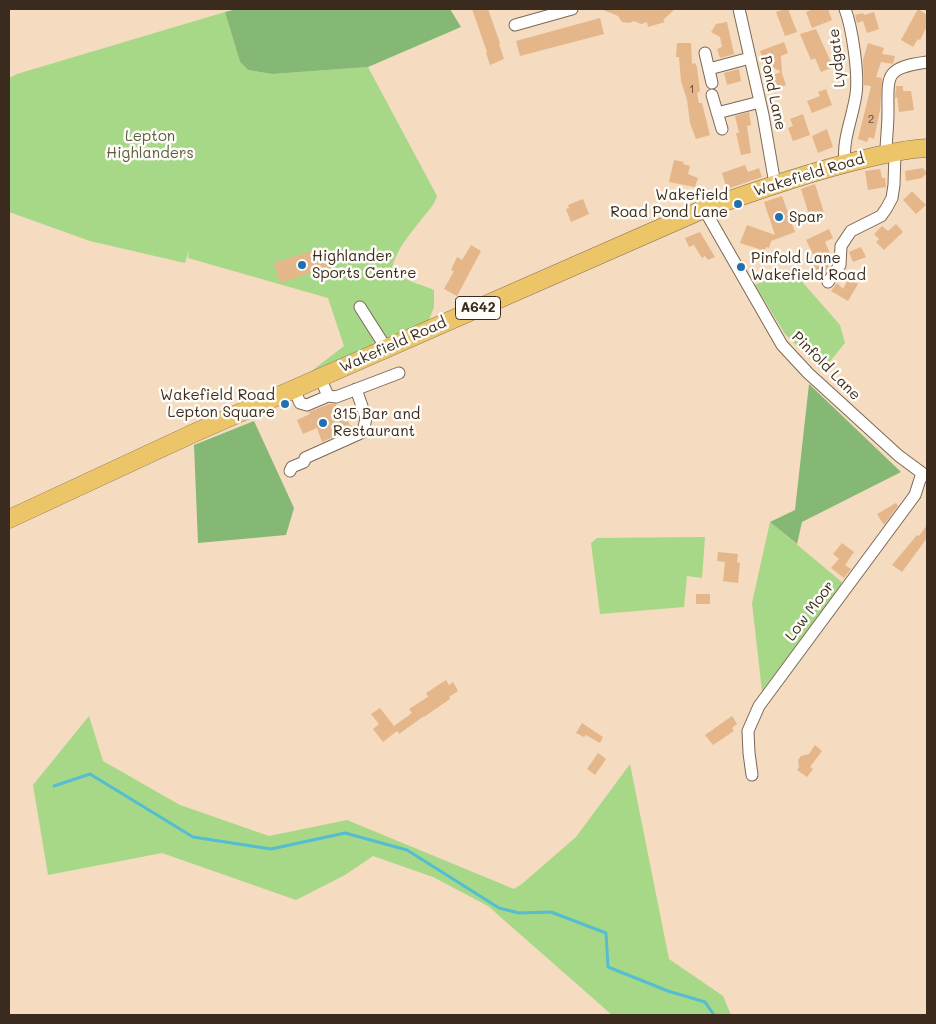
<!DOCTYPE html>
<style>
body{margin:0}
#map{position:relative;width:936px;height:1024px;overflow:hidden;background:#f5dbbf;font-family:Mali,sans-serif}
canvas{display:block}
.frame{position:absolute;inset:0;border:10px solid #3b2a1e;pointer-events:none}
</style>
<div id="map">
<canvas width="936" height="1024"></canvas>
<div class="frame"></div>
</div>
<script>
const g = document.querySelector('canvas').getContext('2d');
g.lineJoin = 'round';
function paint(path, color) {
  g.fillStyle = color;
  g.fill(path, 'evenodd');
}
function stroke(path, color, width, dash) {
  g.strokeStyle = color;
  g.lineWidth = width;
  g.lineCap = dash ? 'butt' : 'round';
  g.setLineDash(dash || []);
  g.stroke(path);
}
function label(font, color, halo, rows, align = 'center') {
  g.font = font + ' Mali,sans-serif';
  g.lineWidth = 5;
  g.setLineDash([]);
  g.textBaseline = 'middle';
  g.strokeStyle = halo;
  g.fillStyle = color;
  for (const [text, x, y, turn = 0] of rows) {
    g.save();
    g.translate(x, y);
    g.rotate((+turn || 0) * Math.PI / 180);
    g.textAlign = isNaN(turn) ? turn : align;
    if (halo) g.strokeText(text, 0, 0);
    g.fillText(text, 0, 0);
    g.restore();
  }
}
paint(new Path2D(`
 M225,12L240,62L248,70L272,74L368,67L437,196C434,206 427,212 421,220C410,234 396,250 392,268C405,282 418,283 434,290V307L429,320L309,373L344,346L328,298L188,258L189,250L185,263L90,241L9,212V78L17,74Z
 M791,269L840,325L845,343L822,371L785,334L755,285Z
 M770,522L843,583L762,691L752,603Z
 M705,537L702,578L687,576L684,607L600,614L591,543L597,538Z
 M89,716L103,761L180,805L269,836L347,820L514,889L523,883L576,837L630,764L669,959L723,996L731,1015H612L488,906L433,877L373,856L345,875L296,900L162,853L48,875L33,785Z`), '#a6d888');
paint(new Path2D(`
 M237,9H450L461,27L368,67L272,74L248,70L240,62L225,12Z
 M809,384L901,472L802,522L797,544L770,522L795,510Z
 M254,421L294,508L286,535L198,543L194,445Z`), '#84b874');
stroke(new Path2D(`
 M54,786L90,774L193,837L271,849L345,833L407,850L499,908L519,913L551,912L606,933L608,967L668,991L705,1002L714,1015`), '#54bdd1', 3);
paint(new Path2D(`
 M472,9H488L500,43L499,44L504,59L490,65L486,53L487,52Z
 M601,9H675L663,20L665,22L648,27L647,22L641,24L634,21L629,23L622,22L618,16Z
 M784,9H788L797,32L785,36L776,12Z
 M814,9H828L832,20L812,28L806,12Z
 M918,9L927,15V26L920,40L918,39L913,47L901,40Z
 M874,12L879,29L867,33L863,21L857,23L855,15L863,13L864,15Z
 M600,18L604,34L520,56L516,41Z
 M727,22L734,54H735L720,58L717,49L722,47L720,37L711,32L716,24Z
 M816,29L833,67L821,72L815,58L811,60L800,34Z
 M784,42L788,53L781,56L782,73L786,85L775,89L770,76L781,72L765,63L760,51Z
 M677,43H691L692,64L695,63L697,67L700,91L697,93L699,103H702L710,135L696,139L690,123L687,100L681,81L679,57H676Z
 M868,43L884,48L882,54L895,56L893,64L881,62L876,77L882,78L880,110L874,139L869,137L867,142L858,139L871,86L864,85L863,60Z
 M739,69L741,81L727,85L724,73Z
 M896,86H903V91H911L914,110L899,112L897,97L895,98Z
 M826,89L832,105L812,113L807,101L820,96L818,92Z
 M749,112L751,125L747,126L751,153L741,155L736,133H739L735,116Z
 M803,114L810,135L793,141L788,128L793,126L790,119Z
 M827,129L833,147L818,153L812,136Z
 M674,160L684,162L683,164L690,166L688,174L698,178L695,187L669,182Z
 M745,165L748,172L759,168L762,177L727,189L722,173Z
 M923,168L927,173L922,178L906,181L905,171Z
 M880,169L882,178H885L886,187L868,190L865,171Z
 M815,184L825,216L811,221L801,189Z
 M912,191L926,205L916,214L903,200Z
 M782,196L795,232L771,241L769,248L766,247L765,250L762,249V250L740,243L747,225L775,235L764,202Z
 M583,199L589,214L571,222L566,209L569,208L568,205Z
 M896,224L903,232L884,250L876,242L879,239L874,234L882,226L888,231Z
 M829,229L833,238L825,242L833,260L824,274L819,277L811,259L815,258L806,240Z
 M700,232L715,257L708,260L705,256L702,258L694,245L689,247L685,238Z
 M471,245L481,251L457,296L444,289L454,271L451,270L457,257L462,260Z
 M323,247L330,266L280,283L274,263Z
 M861,247L866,257L853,262L849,252Z
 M849,278L858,284L848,301L831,291L837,283L843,289Z
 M329,404H336L342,421L347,419L350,425L352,426L351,429L322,442L317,428L303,434L297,420L310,414L309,412Z
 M896,503L898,506L884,525L877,514Z
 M927,525V538L902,572L892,565L917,535L919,536Z
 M842,543L854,552L845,565L851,569L844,578L831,568L839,559L833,554Z
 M718,552L738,554L737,562L740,563L738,583L723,581L725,562L717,561Z
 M696,594H710V604H696Z
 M446,680L449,685L453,682L458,691L449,697L450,699L424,717V716L399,734L397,731L383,742L373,729L379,724L371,714L380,708L394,726L412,713L409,709L428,697L426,693Z
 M732,716L737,724L732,728L734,731L713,745L705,735Z
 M582,723L603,737L600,743L586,735L584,737L576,733Z
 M815,745L822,751L810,767L813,769L807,777L797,770L799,767L798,760L801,756L809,754Z
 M598,753L606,759L595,775L587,769Z`), '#e4b68a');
const minor = new Path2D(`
 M739,9L763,115L775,184
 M515,25L572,9
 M705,53L712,83
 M709,69L750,58
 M712,95L722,129
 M717,113L760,102
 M886,153C886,140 888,127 888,113C888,75 884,68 927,62
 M845,163C842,139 853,117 856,94C859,74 852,27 845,9
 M704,209L782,345L808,373L899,456L922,473L927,476
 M828,282L840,265L841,246L851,231L881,216L886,209L892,198L894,185L895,152
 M360,307L386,348
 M320,377L328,396L336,397L399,373
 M294,389L300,403L307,405L328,396
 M290,471L292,467L304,462L305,458L363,432L366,418L356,389
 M752,775L749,753L748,731L759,706L915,495L922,473`);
const highway = new Path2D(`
 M9,519L194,433L704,209C756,191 809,172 864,159C884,154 906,149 927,148`);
stroke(minor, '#7c6856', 13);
stroke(highway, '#7c6856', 19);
stroke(minor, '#fff', 11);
stroke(highway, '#edc569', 18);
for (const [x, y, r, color] of [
 [738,204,5,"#1f6fb2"],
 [779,217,5,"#1f6fb2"],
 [302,265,5,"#1f6fb2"],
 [741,267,5,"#1f6fb2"],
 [285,404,5,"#1f6fb2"],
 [323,423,5,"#1f6fb2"]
]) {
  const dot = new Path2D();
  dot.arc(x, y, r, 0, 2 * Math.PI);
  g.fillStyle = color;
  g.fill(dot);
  stroke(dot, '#fdfcf7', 2);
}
label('12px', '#654d39', null, [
 ["1",692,89],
 ["2",871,119]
]);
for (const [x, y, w] of [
 [478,308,45]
]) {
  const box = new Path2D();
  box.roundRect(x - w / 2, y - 11.5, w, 23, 4);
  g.fillStyle = '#fdfcf7';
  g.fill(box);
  stroke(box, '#3b2a1e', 1);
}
label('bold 14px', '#3b2a1e', null, [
 ["A642",478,308]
]);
label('15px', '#3b2a1e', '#fdfcf7', [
 ["Lydgate",837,58,-96],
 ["Pond Lane",773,93,78],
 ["Wakefield Road",809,175,-17],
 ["Wakefield Road",393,345,-24],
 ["Pinfold Lane",826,366,45],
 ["Low Moor",810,611,-53]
]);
label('15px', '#5b5e3e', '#fdfcf7', [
 ["Lepton",150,136],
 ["Highlanders",150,153]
]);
label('15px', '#3b2a1e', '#fdfcf7', [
 ["Wakefield",728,195,"right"],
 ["Road Pond Lane",728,212,"right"],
 ["Spar",789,217],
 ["Highlander",312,256],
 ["Sports Centre",312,273],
 ["Pinfold Lane",751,258],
 ["Wakefield Road",751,275],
 ["Wakefield Road",275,395,"right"],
 ["Lepton Square",275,412,"right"],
 ["315 Bar and",333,414],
 ["Restaurant",333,431]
], 'left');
</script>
